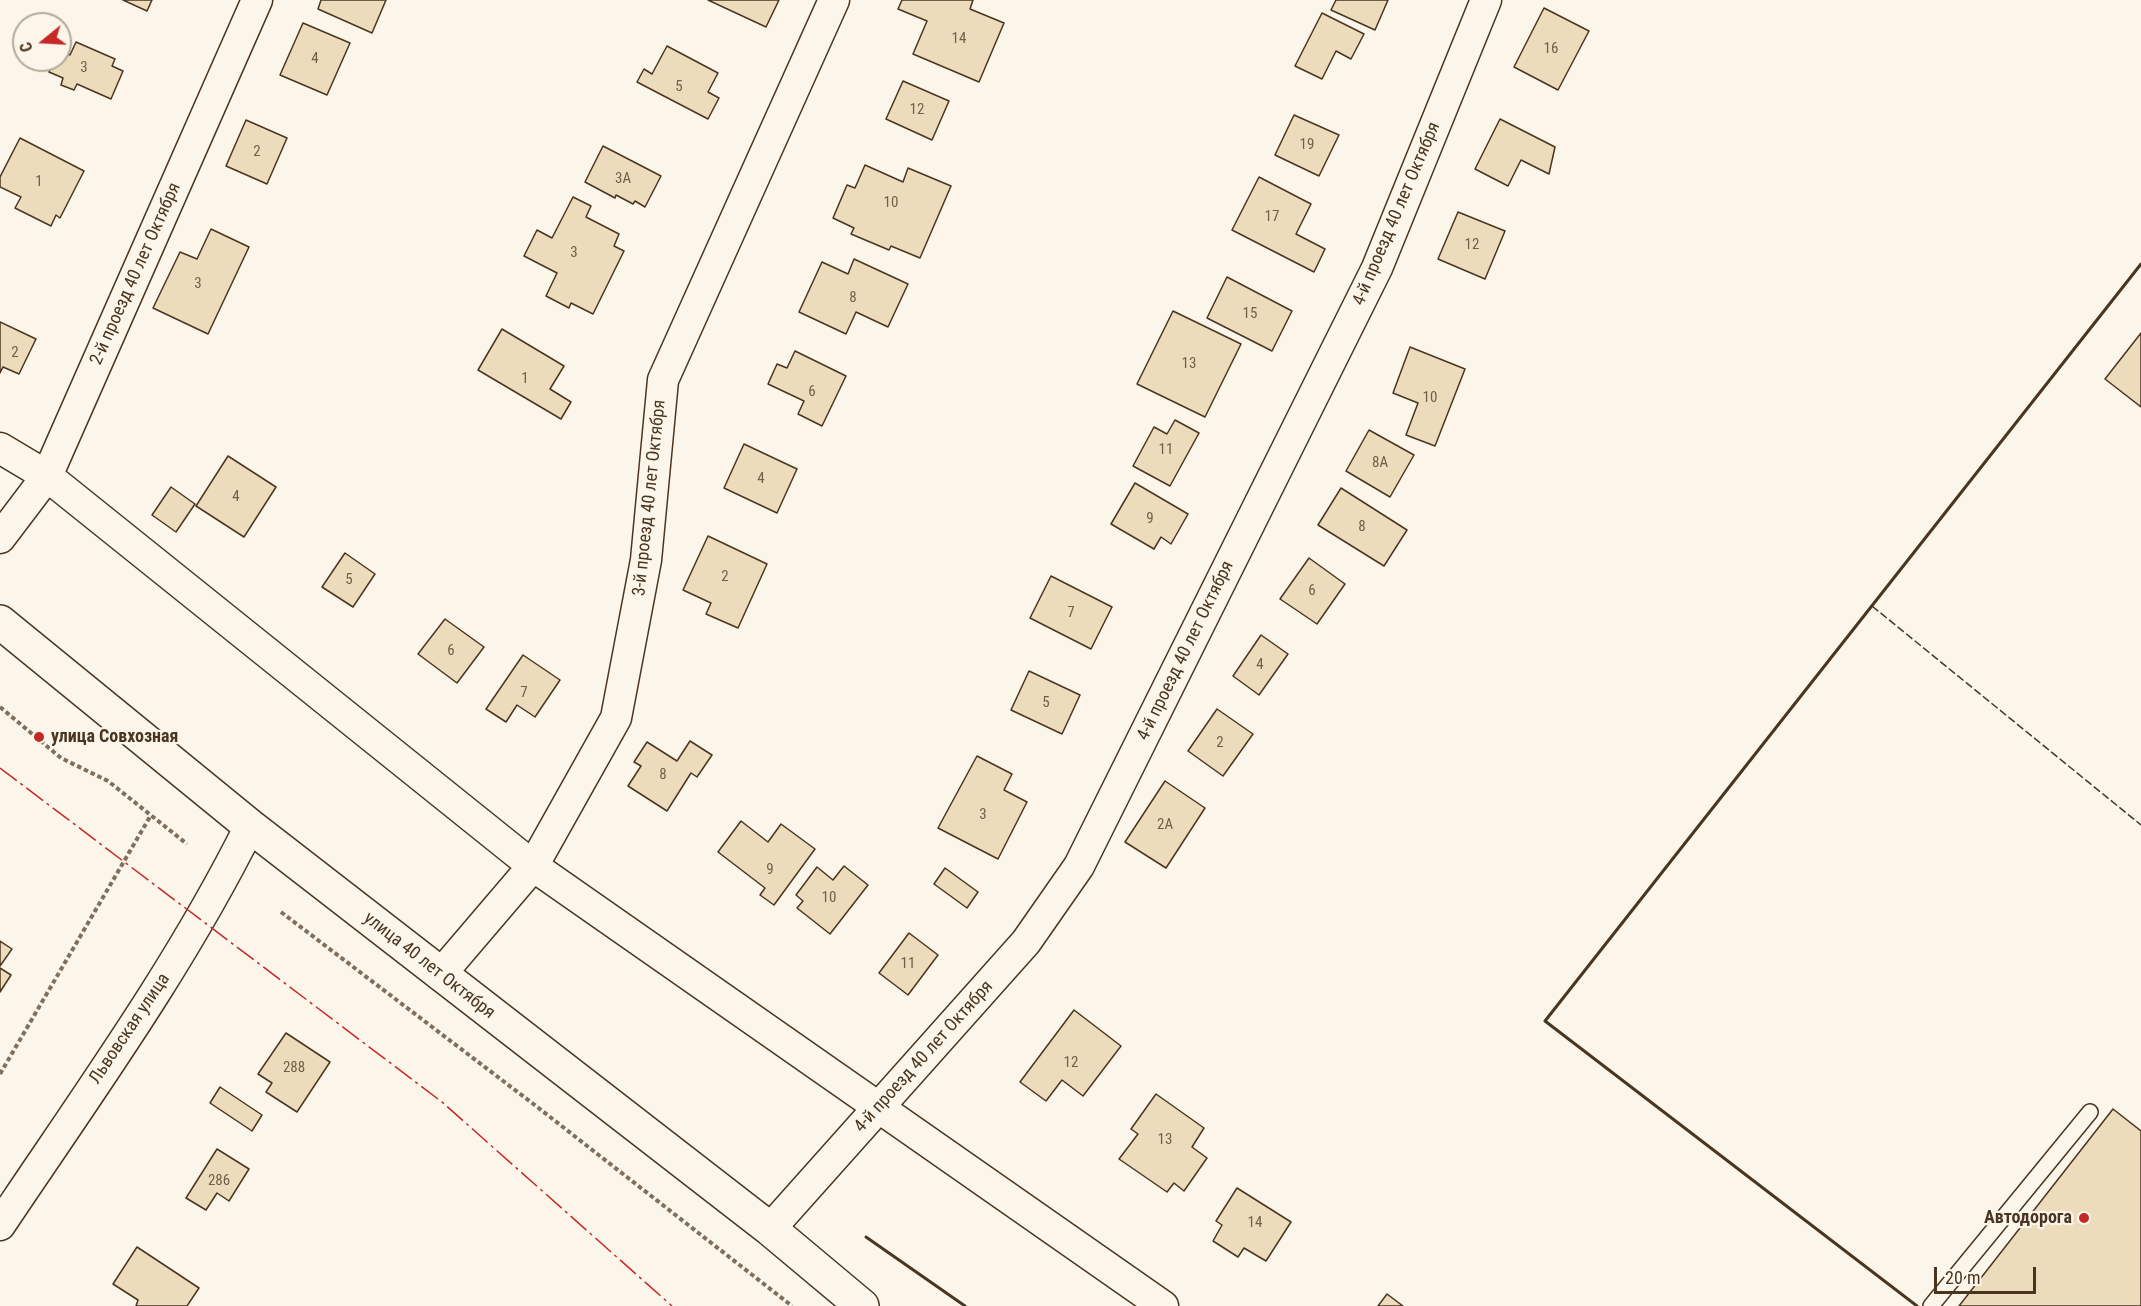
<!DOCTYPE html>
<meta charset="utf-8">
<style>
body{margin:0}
#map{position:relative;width:2141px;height:1306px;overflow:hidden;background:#fbf6e9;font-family:"Roboto Condensed",sans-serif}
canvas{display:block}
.north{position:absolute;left:12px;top:12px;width:60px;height:60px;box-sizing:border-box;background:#fbf6e9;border:2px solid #b4a999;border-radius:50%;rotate:252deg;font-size:16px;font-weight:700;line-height:24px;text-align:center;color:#4a3520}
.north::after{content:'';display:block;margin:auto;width:21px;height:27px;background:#c62828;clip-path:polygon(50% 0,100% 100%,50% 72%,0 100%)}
.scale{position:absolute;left:1934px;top:1267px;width:102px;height:27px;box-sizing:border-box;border:3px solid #4a3520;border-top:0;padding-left:8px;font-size:18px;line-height:21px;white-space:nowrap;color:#4a3520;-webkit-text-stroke:4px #fbf6e9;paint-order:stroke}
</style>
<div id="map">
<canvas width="2141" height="1306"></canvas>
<div class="north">С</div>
<div class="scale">20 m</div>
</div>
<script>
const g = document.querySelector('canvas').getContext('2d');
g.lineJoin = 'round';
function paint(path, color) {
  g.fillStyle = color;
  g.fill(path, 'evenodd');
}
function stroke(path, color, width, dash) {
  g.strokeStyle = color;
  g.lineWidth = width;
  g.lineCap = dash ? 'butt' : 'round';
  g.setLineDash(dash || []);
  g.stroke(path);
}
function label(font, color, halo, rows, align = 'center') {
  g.font = font + ' "Roboto Condensed",sans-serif';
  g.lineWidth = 4.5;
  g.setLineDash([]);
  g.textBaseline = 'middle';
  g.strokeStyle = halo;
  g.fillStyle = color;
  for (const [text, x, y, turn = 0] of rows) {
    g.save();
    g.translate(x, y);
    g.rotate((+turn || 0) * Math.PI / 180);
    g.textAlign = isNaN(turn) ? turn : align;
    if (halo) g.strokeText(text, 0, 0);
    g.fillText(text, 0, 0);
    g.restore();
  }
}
const building = new Path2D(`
 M123,0H152L147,11Z
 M321,0H386L372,33L318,9Z
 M708,0H779L766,27Z
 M902,0H973L970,9L1004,23L979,82L913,54L927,21L898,9Z
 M1336,0H1388L1375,30L1331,10Z
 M1544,8L1589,31L1558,90L1514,67Z
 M1322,13L1364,34L1351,59L1336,51L1322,79L1295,66Z
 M303,23L350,43L327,95L280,75Z
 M76,42L115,59L112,66L123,71L111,99L77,84L74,90L61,85L63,78L49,72L54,60H60V50L70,55Z
 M667,46L718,73L708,92L719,98L708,119L637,82L644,69L652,74Z
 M903,81L949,101L932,140L886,119Z
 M1294,115L1339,135L1319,176L1275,155Z
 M1500,119L1555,147L1549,174L1521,160L1508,186L1475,169Z
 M246,120L287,138L267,184L226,166Z
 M20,138L84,171L60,218L56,215L51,226L15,208L21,197L0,187V177Z
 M603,146L661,176L645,207L635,201L633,204L616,195L615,198L585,182Z
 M865,165L903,182L908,168L951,186L920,258L891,246L889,250L851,234L854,228L833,218L847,185L855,188Z
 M1259,177L1311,204L1296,234L1325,249L1314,272L1232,230Z
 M573,197L591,206L586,217L619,234L614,246L624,251L593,314L571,303L569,308L546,296L557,273L524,256L537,230L552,238Z
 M1458,212L1505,231L1485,279L1438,259Z
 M211,229L249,247L208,334L153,308L180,252L197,259Z
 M854,259L908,284L888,327L856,312L846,334L799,312L822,262L848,274Z
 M1227,277L1292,311L1272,351L1207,318Z
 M1173,311L1241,344L1205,417L1137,384Z
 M0,322L36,339L19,374L3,367L0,373Z
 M502,329L564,366L550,389L571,402L561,419L478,370Z
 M2141,333V407L2105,379Z
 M1410,347L1465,369L1435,446L1406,435L1418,403L1393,393Z
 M795,351L846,376L822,426L798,414L804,401L768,384L777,364L787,368Z
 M1175,420L1199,433L1170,486L1133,466L1154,427L1167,434Z
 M1369,430L1414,455L1390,497L1346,471Z
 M744,444L797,469L777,513L724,488Z
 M228,456L276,487L244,537L196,506Z
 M1135,483L1188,514L1171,544L1161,537L1154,549L1111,524Z
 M171,487L195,504L176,532L152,515Z
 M1341,488L1407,530L1384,566L1318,525Z
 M708,536L767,564L738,628L706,614L711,603L683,590Z
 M345,553L375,574L353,607L322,587Z
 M1309,558L1345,584L1317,624L1280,599Z
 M1051,576L1112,607L1091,649L1030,618Z
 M445,619L484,647L457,683L418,654Z
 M1261,635L1288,654L1259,695L1233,676Z
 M523,655L560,680L535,717L517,705L506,722L486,709Z
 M1029,671L1080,695L1062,734L1011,710Z
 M1217,709L1253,734L1223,776L1188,751Z
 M690,741L712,755L697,777L691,773L667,811L628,786L641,766L634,762L647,742L677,761Z
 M977,756L1012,774L1004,790L1027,802L998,859L938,828Z
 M1165,781L1205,808L1166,868L1125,842Z
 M741,821L768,842L781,824L815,849L774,905L760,895L765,888L718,852Z
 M844,866L868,885L830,934L797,908L803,901L796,895L817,867L833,880Z
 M945,868L978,892L967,908L934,884Z
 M909,933L938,955L908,995L879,973Z
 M0,941L12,949L0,966Z
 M0,968L11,975L0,992Z
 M1074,1010L1121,1046L1083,1096L1062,1080L1046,1101L1020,1082Z
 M286,1033L330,1062L297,1112L266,1092L272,1083L258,1074Z
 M220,1087L262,1115L252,1131L210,1103Z
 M1156,1094L1204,1128L1192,1147L1207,1158L1184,1191L1174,1183L1167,1192L1119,1159L1138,1134L1131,1129Z
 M2113,1109L2141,1131V1306H1959Z
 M217,1149L249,1169L229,1201L217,1193L206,1210L186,1198Z
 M1237,1188L1291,1222L1266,1261L1244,1248L1238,1257L1213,1241L1222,1225L1216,1221Z
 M137,1247L199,1288L187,1306H136L138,1300L113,1284Z
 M1387,1294L1403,1306H1378Z`);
paint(building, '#ecdcbc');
stroke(building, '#4a3520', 1.5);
const service = new Path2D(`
 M1931,1306L2090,1112`);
const minor = new Path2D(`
 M0,448L47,476L533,866L1163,1306
 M0,538L47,476L257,0
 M440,975L533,866L616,718L646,560L663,380L834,0
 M0,1225C87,1095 180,967 250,826
 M770,1229L1026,942L1079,866L1377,268L1486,0`);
const primary = new Path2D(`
 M0,622L250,826L770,1229L862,1306`);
stroke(service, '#4a3520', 18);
stroke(minor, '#4a3520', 33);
stroke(primary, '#4a3520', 36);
stroke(new Path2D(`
 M0,707L61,758L108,781L187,844
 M281,912L536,1106L792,1306
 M0,1074L151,815`), '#7f6f5c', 4, [4.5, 3]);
stroke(service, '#fbf6e9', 15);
stroke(minor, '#fbf6e9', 30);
stroke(primary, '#fbf6e9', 33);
stroke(new Path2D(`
 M1872,606L2141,825`), '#4a3520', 1.5, [8, 3]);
stroke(new Path2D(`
 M866,1237L965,1306
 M1917,1306L1545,1021L2141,264`), '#4a3520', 3);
stroke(new Path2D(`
 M0,768L442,1102L672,1306`), '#c62828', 1.5, [21, 4.5, 3, 4.5]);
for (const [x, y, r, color] of [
 [39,737,6,"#c62828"],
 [2084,1218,6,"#c62828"]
]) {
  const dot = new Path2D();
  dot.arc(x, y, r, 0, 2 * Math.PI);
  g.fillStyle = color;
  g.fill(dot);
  stroke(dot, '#fbf6e9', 2);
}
label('15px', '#725f47', null, [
 ["14",959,39],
 ["16",1551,49],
 ["4",315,59],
 ["3",84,68],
 ["5",679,87],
 ["12",917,110],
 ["19",1307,145],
 ["2",257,152],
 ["3А",623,179],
 ["1",39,182],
 ["10",891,203],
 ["17",1272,217],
 ["12",1472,245],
 ["3",574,253],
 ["3",198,284],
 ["8",853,298],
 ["15",1250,314],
 ["2",15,353],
 ["13",1189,364],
 ["1",525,379],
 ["6",812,392],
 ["10",1430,398],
 ["11",1166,450],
 ["8А",1380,463],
 ["4",761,479],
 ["4",236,497],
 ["9",1150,519],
 ["8",1362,527],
 ["2",725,577],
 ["5",349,580],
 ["6",1312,591],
 ["7",1071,613],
 ["6",451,651],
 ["4",1260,665],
 ["7",524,693],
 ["5",1046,703],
 ["2",1220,743],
 ["8",663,775],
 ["3",983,815],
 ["2А",1165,825],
 ["9",770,870],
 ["10",829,898],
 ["11",908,964],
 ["12",1071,1063],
 ["288",294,1068],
 ["13",1165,1140],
 ["286",219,1181],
 ["14",1255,1223]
]);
label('18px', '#4a3520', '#fbf6e9', [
 ["4-й проезд 40 лет Октября",1397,214,-67],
 ["2-й проезд 40 лет Октября",136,274,-66],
 ["3-й проезд 40 лет Октября",650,498,-84],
 ["4-й проезд 40 лет Октября",1186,651,-64],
 ["улица 40 лет Октября",429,966,38],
 ["Львовская улица",130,1029,-56],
 ["4-й проезд 40 лет Октября",924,1057,-48]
]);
label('bold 18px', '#4a3520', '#fbf6e9', [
 ["улица Совхозная",51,737],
 ["Автодорога",2072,1218,"right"]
], 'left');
</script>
